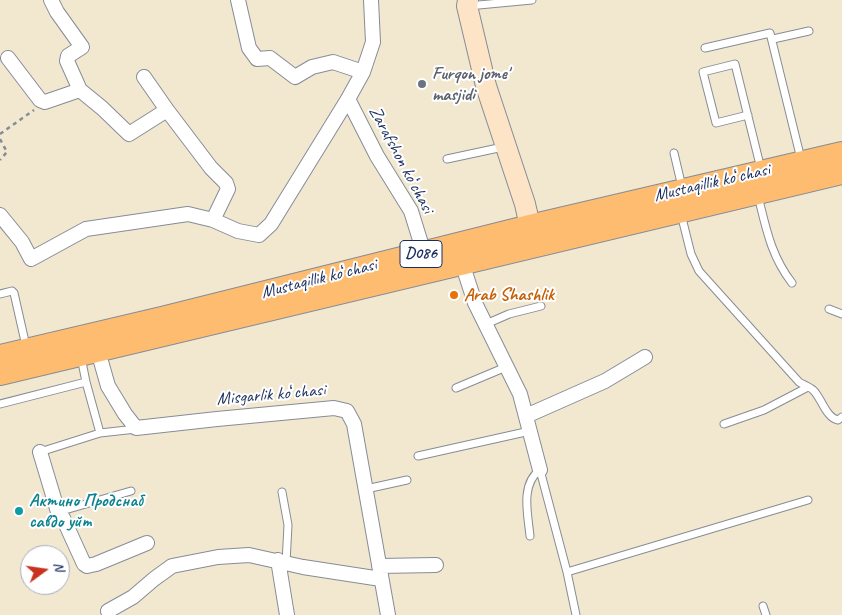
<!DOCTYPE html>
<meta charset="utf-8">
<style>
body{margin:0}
#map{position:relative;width:842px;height:615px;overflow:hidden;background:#f2e8d0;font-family:Caveat,sans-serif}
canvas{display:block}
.north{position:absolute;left:20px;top:545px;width:50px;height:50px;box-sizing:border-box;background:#fff;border:1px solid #a4acbf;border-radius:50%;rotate:76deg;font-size:14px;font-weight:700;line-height:20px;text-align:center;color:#1b2f5e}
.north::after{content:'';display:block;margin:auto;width:18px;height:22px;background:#c8321e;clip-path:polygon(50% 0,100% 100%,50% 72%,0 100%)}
</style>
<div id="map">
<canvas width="842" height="615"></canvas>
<div class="north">N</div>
</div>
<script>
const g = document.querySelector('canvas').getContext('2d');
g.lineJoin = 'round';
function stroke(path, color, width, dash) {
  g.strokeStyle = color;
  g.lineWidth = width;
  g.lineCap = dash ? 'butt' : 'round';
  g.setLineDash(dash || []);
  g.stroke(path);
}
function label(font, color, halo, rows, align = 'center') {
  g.font = font + ' Caveat,sans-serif';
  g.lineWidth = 4;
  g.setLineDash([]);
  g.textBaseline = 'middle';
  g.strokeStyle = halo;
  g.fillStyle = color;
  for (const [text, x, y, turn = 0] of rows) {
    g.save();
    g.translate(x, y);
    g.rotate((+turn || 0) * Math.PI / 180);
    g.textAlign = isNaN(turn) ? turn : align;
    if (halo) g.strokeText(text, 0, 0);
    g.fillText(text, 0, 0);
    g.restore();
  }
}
const lane = new Path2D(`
 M468,6L532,0
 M773,39L809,31
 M705,48L770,33L801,159
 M748,115L716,123L703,72L735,64L761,169
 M674,153L682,187
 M447,159L503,147
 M758,196C766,228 771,256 792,283
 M681,214L691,254L699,271L799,382C804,385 810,387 813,390C821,397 826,418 838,420L842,417
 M0,294L12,291L14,293L26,346
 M829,309L842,314
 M486,324L509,314L541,306
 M86,382L100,433L136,429
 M456,388L506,367
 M0,404L86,382L81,357
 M724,424L764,410L808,387
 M40,452L100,433
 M418,456L530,431
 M366,489L407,480
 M282,492L288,525L286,563
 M58,512L131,491
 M530,536C528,515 520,484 540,470L567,572L576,615
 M567,572L808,500
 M763,606L766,615`);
const street = new Path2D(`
 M51,0L57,12L82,47L68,56L67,61L80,90L102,108L129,134L167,110L211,168L226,183L228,189L213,220
 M238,0L249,48L257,59L270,58L295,77L312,67L333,62L363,72
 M371,0L373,42L363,72L348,99L377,156L411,211L424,253
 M8,58L40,100L45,102L80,90
 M144,77L167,110
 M0,215L22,242L31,259L86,229L188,214L213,220L238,231L259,235L271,224L348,99
 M462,263L475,303L520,394L540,470
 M98,351L108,386L125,414L136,428L217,419L334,408L347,411L354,424L388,615
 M526,416L605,381L645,357
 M40,452L58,512L63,518L84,564L87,566L96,564L147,543
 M278,560L287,615
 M379,566L436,565
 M108,611L133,597L154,579L172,566L218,557L249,555L303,567L381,579`);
const secondary = new Path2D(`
 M468,0L467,6L486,86L525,204L530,226`);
const primary = new Path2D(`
 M0,356L162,318L530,226L842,153
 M0,374L842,173`);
stroke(lane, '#868c97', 9);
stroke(street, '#868c97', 16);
stroke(secondary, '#868c97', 22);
stroke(primary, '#868c97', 24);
stroke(new Path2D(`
 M0,134L34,110
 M0,139L7,152L0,160`), '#868c97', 2.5, [4, 4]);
stroke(lane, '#fff', 7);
stroke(street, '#fff', 14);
stroke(secondary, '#fee4c6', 20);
stroke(primary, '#fdbc70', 22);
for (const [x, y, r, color] of [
 [422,84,5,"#6b7280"],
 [454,295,5,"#e8710a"],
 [19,511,5,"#0f9aa8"]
]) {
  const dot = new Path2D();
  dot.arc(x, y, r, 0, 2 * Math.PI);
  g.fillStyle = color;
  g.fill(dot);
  stroke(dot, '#fff', 2);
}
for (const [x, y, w] of [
 [421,254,42]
]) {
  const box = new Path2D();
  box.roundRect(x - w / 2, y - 13.5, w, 27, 4);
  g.fillStyle = '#fff';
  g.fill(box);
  stroke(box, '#1b2f5e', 1);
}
label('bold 16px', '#1b2f5e', null, [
 ["D086",421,254]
]);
label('bold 18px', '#5b616d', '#fff', [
 ["Furqon jome'",432,74],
 ["masjidi",432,95]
], 'left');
label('18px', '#1b2f5e', '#fff', [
 ["Zarafshon koʻchasi",401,160,62],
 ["Mustaqillik koʻchasi",712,183,-13],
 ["Mustaqillik koʻchasi",319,279,-14],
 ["Misgarlik koʻchasi",271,395,-5]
]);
label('bold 18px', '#c56008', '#fff', [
 ["Arab Shashlik",464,295]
], 'left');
label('bold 18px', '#0d838f', '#fff', [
 ["Актино Продснаб",29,501],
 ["савдо уйт",29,522]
], 'left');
</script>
